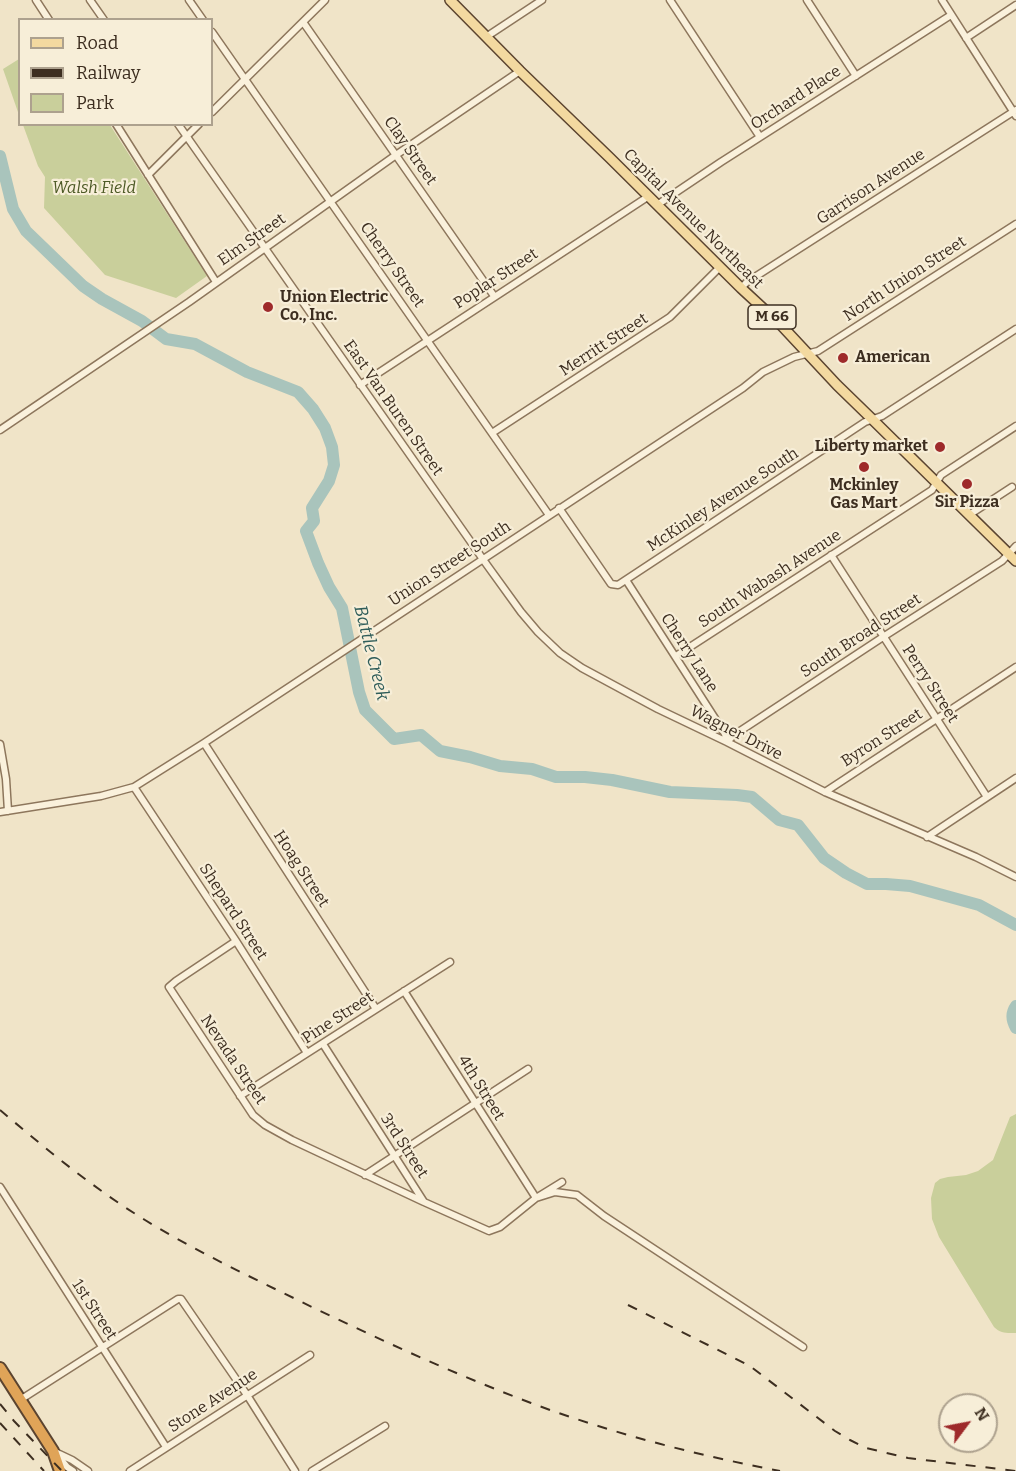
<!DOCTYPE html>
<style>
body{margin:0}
#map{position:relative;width:1016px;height:1471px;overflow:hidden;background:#f0e4c8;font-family:Bitter,serif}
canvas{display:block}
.legend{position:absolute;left:18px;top:18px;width:195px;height:108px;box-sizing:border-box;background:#f7eed8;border:2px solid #ada18e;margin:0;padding:8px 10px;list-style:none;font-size:18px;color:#3d2e20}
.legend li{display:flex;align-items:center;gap:12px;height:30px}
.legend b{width:30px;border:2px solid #ada18e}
.north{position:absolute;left:938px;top:1393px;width:60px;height:60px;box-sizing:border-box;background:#f7eed8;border:2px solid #ada18e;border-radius:50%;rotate:58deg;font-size:16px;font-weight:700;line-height:24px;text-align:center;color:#3d2e20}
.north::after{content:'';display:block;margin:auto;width:21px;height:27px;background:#9e2a2b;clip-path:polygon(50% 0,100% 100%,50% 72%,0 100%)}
</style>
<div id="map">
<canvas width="1016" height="1471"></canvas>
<ul class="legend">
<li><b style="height:8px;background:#f3d9a0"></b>Road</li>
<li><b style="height:8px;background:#3d2e20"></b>Railway</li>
<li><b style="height:16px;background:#c9cf9b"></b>Park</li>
</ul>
<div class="north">N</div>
</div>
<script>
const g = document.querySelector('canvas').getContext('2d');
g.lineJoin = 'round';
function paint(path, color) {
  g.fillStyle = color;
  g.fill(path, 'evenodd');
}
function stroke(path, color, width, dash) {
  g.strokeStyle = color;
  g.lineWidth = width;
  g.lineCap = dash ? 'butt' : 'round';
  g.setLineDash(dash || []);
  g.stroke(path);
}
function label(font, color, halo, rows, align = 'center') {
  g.font = font + ' Bitter,serif';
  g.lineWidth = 4.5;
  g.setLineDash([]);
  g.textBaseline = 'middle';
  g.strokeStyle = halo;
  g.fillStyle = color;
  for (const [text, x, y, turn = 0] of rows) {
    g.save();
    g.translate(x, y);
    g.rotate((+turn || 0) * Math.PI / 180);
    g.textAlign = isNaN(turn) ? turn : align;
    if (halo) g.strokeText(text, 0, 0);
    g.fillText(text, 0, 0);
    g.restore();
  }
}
paint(new Path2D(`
 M19,59V115L3,69Z
 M23,125H110L207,276L176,298L105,275L44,208L45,177L38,166Z
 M1016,1114V1333C1007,1333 1001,1334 994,1327L939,1237L932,1219L931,1198L935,1183L940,1179L948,1177L966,1175L978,1171L993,1160L1010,1117Z`), '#c9cf9b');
stroke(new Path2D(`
 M0,156L13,209L26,231L83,286L102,299L142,321L166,339L195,344L247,372L298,392L313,409L325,428L332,447L334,465L329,481L312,508L314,521L306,531L318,563L329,587L342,608L359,692L365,710L394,739L421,735L440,751L470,757L500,766L532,769L556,777H585L612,780L670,792L737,795L752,797L779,820L798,825L824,858L846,873L867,884H886L910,886L979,905L1016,925
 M1016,1006C1011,1013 1012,1021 1016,1028`), '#a9c4bc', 12);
const street = new Path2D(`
 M36,0L49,20
 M90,0L104,20
 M189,0L203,20
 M670,0L760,137
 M807,0L856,76
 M942,0L1016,116
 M303,22L494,296
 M212,32L549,515
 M486,37L542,0
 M966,38L1016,5
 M212,112L325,0
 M116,124L216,282
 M178,124L487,565L521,612L538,632L560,653L582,668L658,709L727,742L825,792L976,857L1016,877
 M148,175L199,124
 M657,205L721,162L951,15
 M741,288L747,282L1016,110
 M360,385L649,196
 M0,430L189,302L396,155L520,71
 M492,433L670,317L720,267
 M559,508L611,584L618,585L865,422L882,416L1016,329
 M969,515L1012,487
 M831,555L987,797
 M626,580L725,734L727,742L734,735L883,637L1002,561L1016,546
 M676,656L932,490L941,475L1016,426
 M204,743L376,1009
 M0,744L6,779L8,811
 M134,787L236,941L307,1053
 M825,792L1016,667
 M0,812L101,796L134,787L204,743L743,388L763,372L794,357L818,351L1016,224
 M927,837L1016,778
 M236,941L176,981L169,987L253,1115L265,1125L292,1140L424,1202
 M404,991L536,1198L555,1192L577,1195L604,1216L803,1347
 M323,1044L424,1202L489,1231L500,1227L536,1198L562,1182
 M240,1096L450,962
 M365,1175L528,1069
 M0,1187L166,1447
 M20,1400L178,1299H181L247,1395L295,1471
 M53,1451L72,1460L88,1471
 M57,1455L67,1467L73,1471
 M130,1471L310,1355
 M312,1471L385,1426`);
const primary = new Path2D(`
 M450,0L520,71L610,158L741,288L781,325L837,385L873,420L1016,561`);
const highway = new Path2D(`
 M0,1368L53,1451L60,1471`);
stroke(street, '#8d765c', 9);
stroke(primary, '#5b4430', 12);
stroke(highway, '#5b4430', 14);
stroke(street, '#faf1dc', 6);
stroke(primary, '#f3d9a0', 9);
stroke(highway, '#e0a458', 10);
stroke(new Path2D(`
 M0,1110C46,1149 93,1188 145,1220C199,1253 257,1280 314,1308C385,1342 457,1375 531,1403C611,1433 696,1455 780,1471
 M628,1305L750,1366L835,1431L850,1440L866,1448L908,1458L1016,1471
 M0,1404L14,1421L62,1471
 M0,1423L44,1471`), '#3d2e20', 2, [10, 10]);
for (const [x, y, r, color] of [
 [268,307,6,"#9e2a2b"],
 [843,358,6,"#9e2a2b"],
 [940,447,6,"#9e2a2b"],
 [864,467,6,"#9e2a2b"],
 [967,484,6,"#9e2a2b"]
]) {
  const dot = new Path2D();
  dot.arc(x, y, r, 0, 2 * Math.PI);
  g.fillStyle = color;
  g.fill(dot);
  stroke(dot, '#f7eed8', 2);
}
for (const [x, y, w] of [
 [772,317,48]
]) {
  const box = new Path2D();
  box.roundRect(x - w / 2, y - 12, w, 24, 4.5);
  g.fillStyle = '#f7eed8';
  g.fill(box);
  stroke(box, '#3d2e20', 1.5);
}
label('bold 15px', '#3d2e20', null, [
 ["M 66",772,317]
]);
label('16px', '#3d2e20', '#f7eed8', [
 ["Orchard Place",796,98,-33],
 ["Clay Street",410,151,55],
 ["Garrison Avenue",871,187,-33],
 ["Capital Avenue Northeast",693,219,45],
 ["Elm Street",252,240,-35],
 ["Cherry Street",392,265,55],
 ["Poplar Street",496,279,-33],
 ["North Union Street",905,279,-33],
 ["Merritt Street",604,345,-33],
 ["East Van Buren Street",393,408,55],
 ["McKinley Avenue South",723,500,-33],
 ["Union Street South",450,564,-33],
 ["South Wabash Avenue",770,579,-33],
 ["South Broad Street",861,636,-33],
 ["Cherry Lane",689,653,57],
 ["Perry Street",930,684,57],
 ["Wagner Drive",736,733,27],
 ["Byron Street",882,738,-33],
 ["Hoag Street",301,869,57],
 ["Shepard Street",233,912,57],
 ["Pine Street",338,1018,-33],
 ["Nevada Street",233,1060,56],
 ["4th Street",481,1088,58],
 ["3rd Street",404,1146,57],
 ["1st Street",94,1310,57],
 ["Stone Avenue",213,1401,-33]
]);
label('italic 16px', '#4d5a26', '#f7eed8', [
 ["Walsh Field",94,189]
]);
label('bold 16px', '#3d2e20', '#f7eed8', [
 ["Union Electric",280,298],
 ["Co., Inc.",280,316],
 ["American",855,358],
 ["Liberty market",928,447,"right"],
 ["Mckinley",864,486,"center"],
 ["Gas Mart",864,504,"center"],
 ["Sir Pizza",967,503,"center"]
], 'left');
label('italic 18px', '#2f5d5a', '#f7eed8', [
 ["Battle Creek",371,653,76]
]);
</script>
